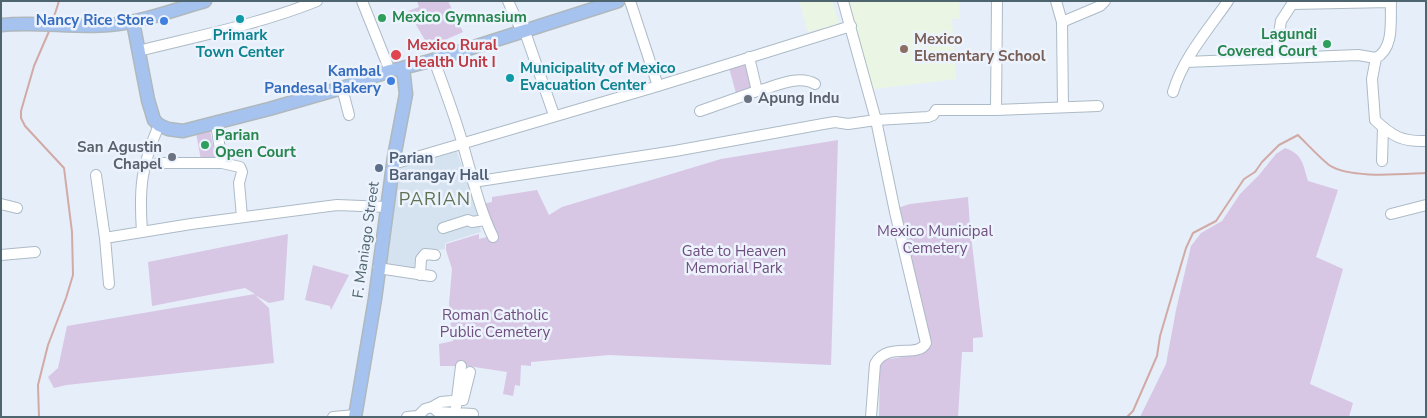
<!DOCTYPE html>
<style>
body{margin:0}
#map{position:relative;width:1427px;height:418px;overflow:hidden;background:#e6eef9;font-family:"Nunito Sans",sans-serif}
canvas{display:block}
.frame{position:absolute;inset:0;border:2px solid #4e646f;pointer-events:none}
</style>
<div id="map">
<canvas width="1427" height="418"></canvas>
<div class="frame"></div>
</div>
<script>
const g = document.querySelector('canvas').getContext('2d');
g.lineJoin = 'round';
function paint(path, color) {
  g.fillStyle = color;
  g.fill(path, 'evenodd');
}
function stroke(path, color, width, dash) {
  g.strokeStyle = color;
  g.lineWidth = width;
  g.lineCap = dash ? 'butt' : 'round';
  g.setLineDash(dash || []);
  g.stroke(path);
}
function label(font, color, halo, rows, align = 'center') {
  g.font = font + ' "Nunito Sans",sans-serif';
  g.lineWidth = 5;
  g.setLineDash([]);
  g.textBaseline = 'middle';
  g.strokeStyle = halo;
  g.fillStyle = color;
  for (const [text, x, y, turn = 0] of rows) {
    g.save();
    g.translate(x, y);
    g.rotate((+turn || 0) * Math.PI / 180);
    g.textAlign = isNaN(turn) ? turn : align;
    if (halo) g.strokeText(text, 0, 0);
    g.fillText(text, 0, 0);
    g.restore();
  }
}
paint(new Path2D(`
 M455,147L473,196L481,232L445,243V249L422,252L419,273L382,267L395,169Z`), '#d5e2f0');
paint(new Path2D(`
 M799,1H832L839,24L808,32Z
 M839,1H959L960,19H952L956,79L866,90Z`), '#eaf6e3');
paint(new Path2D(`
 M417,1H448L463,32L429,47L408,11L419,7Z
 M744,60L753,92L737,97L728,64Z
 M210,130L215,157L201,160L196,133Z
 M838,140L831,365L609,355L531,362V366L521,365L520,386L515,385L513,396L503,394L507,372L468,366H440L439,344L453,341L450,320L449,304L452,269L446,250V244L479,234V239L491,236L481,204L492,202V197L537,190L549,215L562,207L721,159Z
 M1285,148C1303,154 1303,165 1308,181L1338,190L1316,257L1343,269L1310,384L1353,403L1349,417H1140L1166,364L1176,310L1191,246L1201,233L1222,221L1240,194L1259,175L1276,154Z
 M968,197L970,227L983,337L973,338V352H962L958,417H879L880,364L883,360L922,354L891,210L910,204Z
 M288,234L284,300L269,303L255,295L269,308L274,363L66,385L54,388L48,377L58,368L67,326L255,294L245,288L152,306L148,262Z
 M313,265L349,275L331,310L330,306L305,300Z`), '#d8c6e5');
stroke(new Path2D(`
 M53,20L59,1
 M39,417L38,385L48,345L66,298L73,275L72,232L64,168L25,126L21,118V111L34,66L50,29
 M1127,417L1133,411L1157,356L1160,336L1186,248L1193,233L1216,221L1244,179L1255,172L1262,162L1279,145L1298,135C1308,145 1318,156 1329,165C1350,179 1401,174 1426,173`), '#d1aaa5', 2);
const minor = new Path2D(`
 M362,1L390,71
 M508,1L522,32
 M630,1L658,86
 M843,1L876,120L895,212L926,343C918,359 887,341 875,364L871,417
 M1056,1L1062,22
 M1391,1C1390,19 1395,48 1376,58L1372,79L1375,120C1392,136 1402,142 1426,141
 M1292,4L1391,2
 M525,32L554,115
 M138,51C198,36 260,24 317,1
 M1275,58L1281,21L1294,1
 M434,60C444,88 455,116 463,145C472,176 479,208 493,237
 M1186,62L1358,55L1376,58
 M342,88L349,115
 M757,91C774,87 798,74 815,84
 M1173,92C1183,58 1208,30 1228,1
 M1063,107L1062,22L1100,6L1105,1
 M996,110L1098,106
 M700,111L757,91L749,57
 M216,123L222,163
 M1382,161L1383,127
 M158,163H222L240,167L242,172L239,183L242,217
 M393,164L658,86L851,26
 M96,175L105,238L109,284
 M473,182L675,151L823,124L835,122L848,124L876,120L928,117L933,115L936,110H996L997,1
 M1,204L17,208
 M1391,214L1426,205
 M443,228L468,220L472,222L485,220
 M142,232C139,188 141,167 159,125
 M105,238L191,224L337,205L387,207
 M1,255L35,252
 M378,268L431,276
 M420,275L421,259L425,254L435,255
 M432,407L441,402L463,400L470,372
 M456,407L461,366
 M333,417L356,415
 M407,417L418,416L425,409L432,407L438,412L473,414L472,417`);
const major = new Path2D(`
 M133,22L148,100L154,120L159,125L168,129L183,131L269,109L342,88L390,71L430,61L618,1
 M1,25C37,21 73,28 109,25C142,22 174,10 205,1
 M355,417L375,299L394,157L406,94L403,68`);
stroke(minor, '#acbbc7', 12);
stroke(major, '#aeb8bd', 15);
stroke(minor, '#fff', 10);
stroke(major, '#a6c3f0', 12);
for (const [x, y, r, color] of [
 [382,18,5,"#2e9e5b"],
 [240,19,5,"#0f9aa8"],
 [164,21,5,"#3f7fe0"],
 [1327,44,5,"#2e9e5b"],
 [904,49,5,"#8d6e63"],
 [396,55,6,"#e0444e"],
 [510,78,5,"#0f9aa8"],
 [391,81,5,"#3f7fe0"],
 [748,99,5,"#6b7280"],
 [205,145,5,"#2e9e5b"],
 [172,157,5,"#6b7280"],
 [379,168,5,"#5c6f8a"]
]) {
  const dot = new Path2D();
  dot.arc(x, y, r, 0, 2 * Math.PI);
  g.fillStyle = color;
  g.fill(dot);
  stroke(dot, '#ecf3fd', 2);
}
label('bold 15px', '#27864d', '#ecf3fd', [
 ["Mexico Gymnasium",392,18],
 ["Lagundi",1317,35,"right"],
 ["Covered Court",1317,52,"right"],
 ["Parian",215,136],
 ["Open Court",215,153]
], 'left');
label('bold 15px', '#366cbe', '#ecf3fd', [
 ["Nancy Rice Store",154,21],
 ["Kambal",381,72],
 ["Pandesal Bakery",381,89]
], 'right');
label('bold 15px', '#0d838f', '#ecf3fd', [
 ["Primark",240,36],
 ["Town Center",240,53],
 ["Municipality of Mexico",520,69,"left"],
 ["Evacuation Center",520,86,"left"]
]);
label('bold 15px', '#785e54', '#ecf3fd', [
 ["Mexico",914,40],
 ["Elementary School",914,57]
], 'left');
label('bold 15px', '#be3a42', '#ecf3fd', [
 ["Mexico Rural",407,46],
 ["Health Unit I",407,63]
], 'left');
label('bold 15px', '#5b616d', '#ecf3fd', [
 ["Apung Indu",758,99],
 ["San Agustin",162,148,"right"],
 ["Chapel",162,165,"right"]
], 'left');
label('bold 15px', '#4e5e75', '#ecf3fd', [
 ["Parian",389,159],
 ["Barangay Hall",389,176]
], 'left');
label('15px', '#6f4e7e', '#ecf3fd', [
 ["Mexico Municipal",935,232],
 ["Cemetery",935,249],
 ["Gate to Heaven",734,252],
 ["Memorial Park",734,269],
 ["Roman Catholic",495,316],
 ["Public Cemetery",495,333]
]);
label('15px', '#4e646f', '#ecf3fd', [
 ["F. Maniago Street",367,240,-82]
]);
g.letterSpacing = '1px';
label('18px', '#5f7254', '#ecf3fd', [
 ["PARIAN",435,201]
]);
g.letterSpacing = '0px';
</script>
